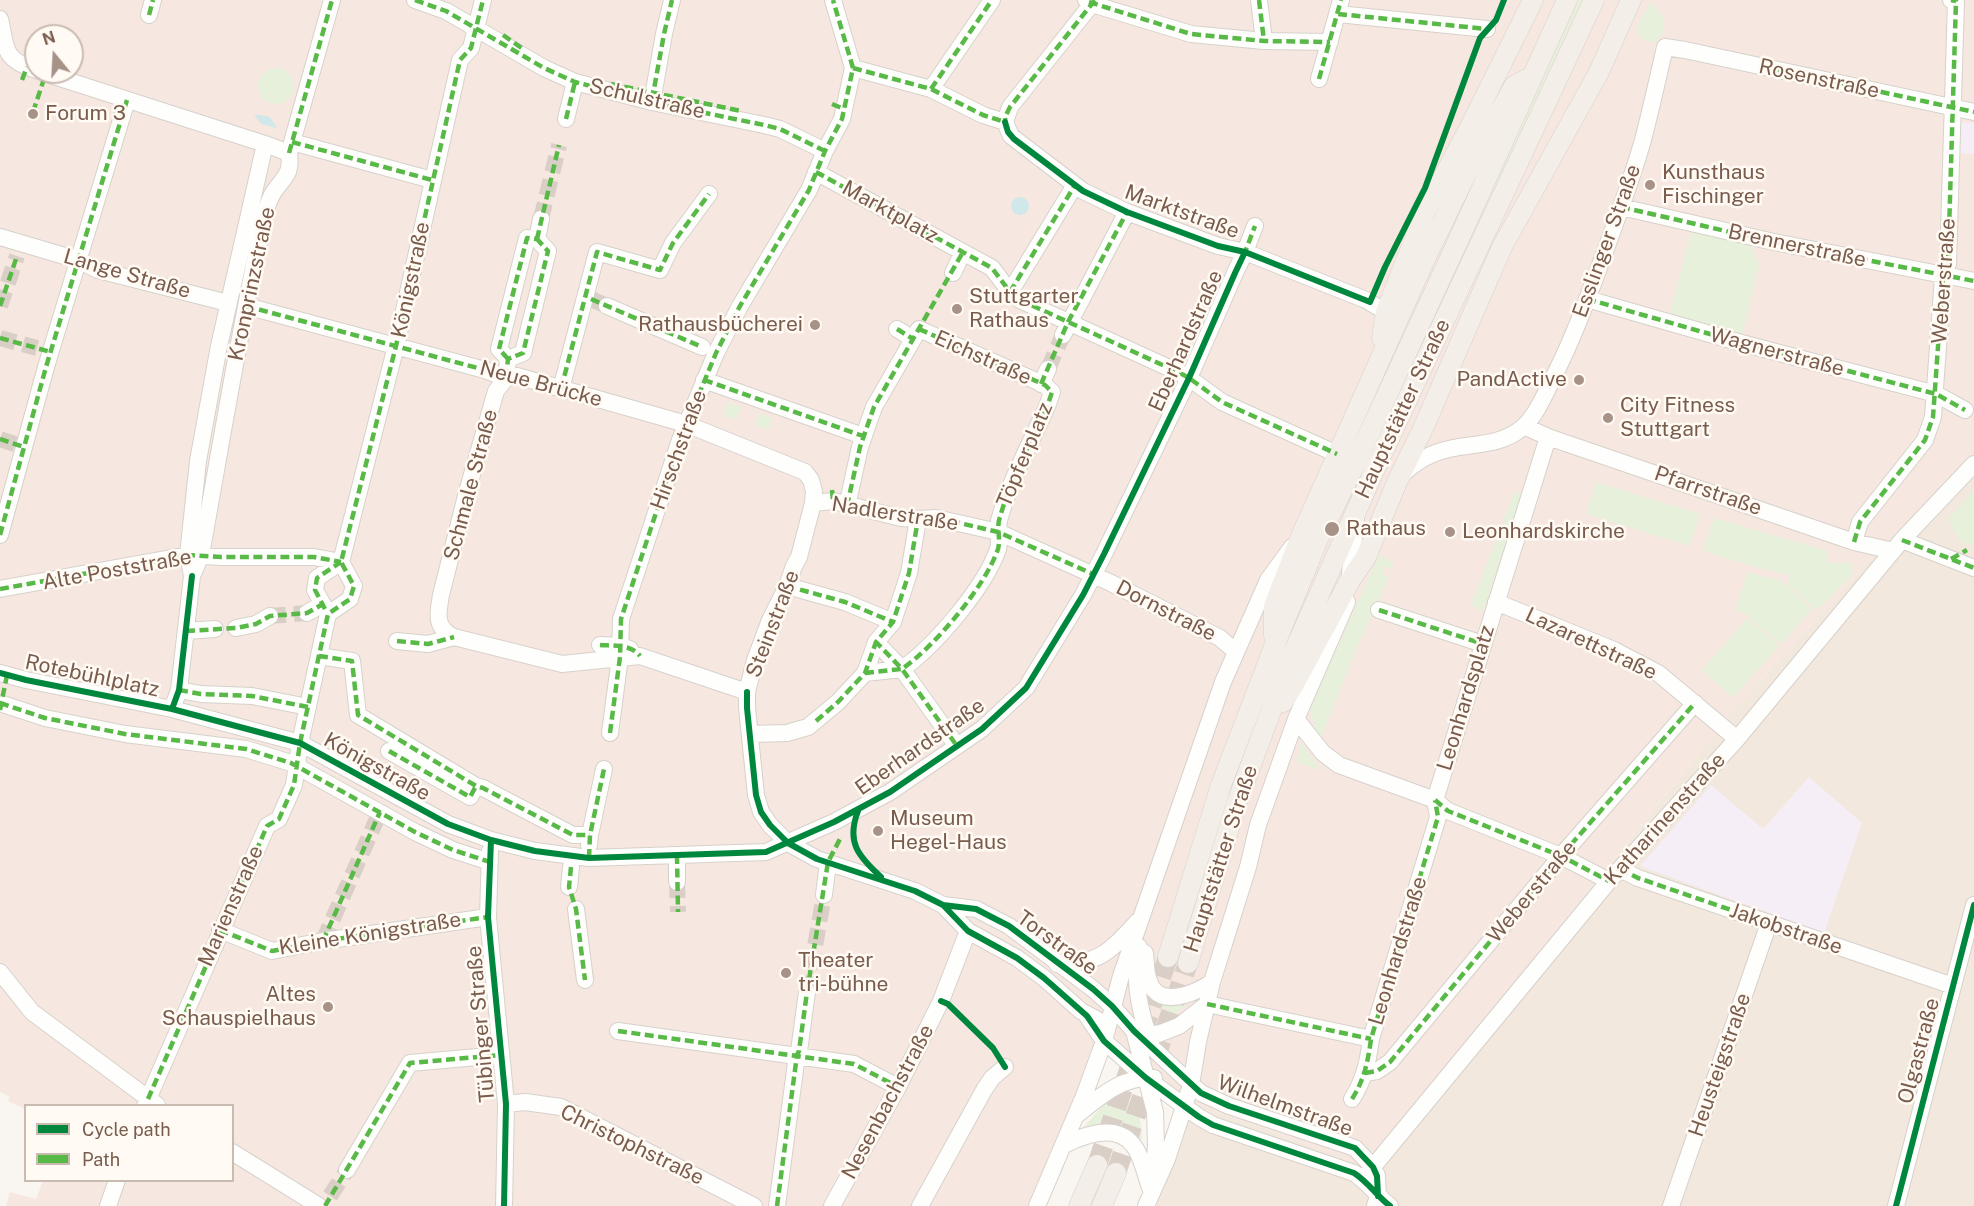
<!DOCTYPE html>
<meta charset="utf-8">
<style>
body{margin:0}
#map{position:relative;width:1974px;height:1206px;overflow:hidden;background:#f9f5f0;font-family:"Public Sans",sans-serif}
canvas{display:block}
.legend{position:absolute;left:24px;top:1104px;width:210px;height:78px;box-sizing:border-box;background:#fffaf3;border:2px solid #cabbb1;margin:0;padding:8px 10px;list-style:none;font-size:18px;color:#7a5c4d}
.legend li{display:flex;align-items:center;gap:12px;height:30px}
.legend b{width:30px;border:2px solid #cabbb1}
.north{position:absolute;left:24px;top:24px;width:60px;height:60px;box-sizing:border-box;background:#fffaf3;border:2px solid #cabbb1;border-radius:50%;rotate:342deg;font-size:16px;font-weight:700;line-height:24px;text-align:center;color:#7a5c4d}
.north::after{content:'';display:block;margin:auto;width:21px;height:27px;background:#a69286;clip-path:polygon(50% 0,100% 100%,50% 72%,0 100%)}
</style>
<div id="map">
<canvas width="1974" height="1206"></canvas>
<ul class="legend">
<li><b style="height:8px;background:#00873e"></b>Cycle path</li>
<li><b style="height:8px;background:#58b947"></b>Path</li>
</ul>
<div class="north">N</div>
</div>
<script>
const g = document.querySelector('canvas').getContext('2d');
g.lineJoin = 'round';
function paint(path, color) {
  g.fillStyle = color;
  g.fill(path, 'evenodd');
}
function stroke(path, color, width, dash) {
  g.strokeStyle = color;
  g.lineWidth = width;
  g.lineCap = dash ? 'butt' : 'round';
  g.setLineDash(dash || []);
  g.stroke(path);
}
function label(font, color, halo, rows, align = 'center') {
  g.font = font + ' "Public Sans",sans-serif';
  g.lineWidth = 5;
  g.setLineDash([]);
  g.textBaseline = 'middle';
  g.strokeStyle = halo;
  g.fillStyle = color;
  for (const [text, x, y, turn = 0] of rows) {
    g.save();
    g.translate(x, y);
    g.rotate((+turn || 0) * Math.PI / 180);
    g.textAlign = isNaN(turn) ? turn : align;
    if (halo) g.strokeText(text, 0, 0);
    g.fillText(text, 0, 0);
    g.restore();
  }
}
paint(new Path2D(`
 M1974,458V1206H1156L1194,1103L1364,1165L1402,1122L1738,705L1888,540Z`), '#f2e8de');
paint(new Path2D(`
 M0,0H1974V458L1888,540L1738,705L1402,1122L1364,1166L1194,1103L1093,1046L1056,1147L1028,1206H6L10,1192L36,1199L43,1181L232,1180V1106H26L25,1109L8,1101L10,1097L0,1092ZM36,36H72V72H36Z`), '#f6e8e1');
paint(new Path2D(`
 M1956,122L1974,123V154L1955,153Z
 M1809,777L1862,823L1824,933L1640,866L1711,785L1763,829Z`), '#f6eef6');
paint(new Path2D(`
 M1574,0H1582L1399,395L1394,393Z
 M1651,1L1664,19L1663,34L1655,43L1643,40L1637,32L1638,25Z
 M258 86a18 18 0 1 1 36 0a18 18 0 1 1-36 0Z
 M1692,230L1751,244L1759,265L1742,335L1669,316Z
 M728,402L741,407L736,420L723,415Z
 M759,413L772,418L768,430L755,425Z
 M1596,482L1700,514L1690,546L1586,514Z
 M1974,490V545L1961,542L1948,519Z
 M1514,493H1522L1483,612L1471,605Z
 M1714,518L1828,551L1826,563L1851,562L1853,566L1851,570L1854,573L1817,610L1787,584L1790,575L1755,567L1703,551Z
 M1379,555L1394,563L1391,569L1385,566L1382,574L1389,577L1352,659L1319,743L1310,708Z
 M1748,572L1781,581L1812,609L1781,644L1744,613L1735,610Z
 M1748,618L1779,646L1733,698L1702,670Z
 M1301,742L1321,770L1297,763Z
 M1152,998C1164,1004 1171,1007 1184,1003L1186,1006L1174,1015L1150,999Z
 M1113,1094L1139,1109L1142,1140L1139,1141L1108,1124L1084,1127Z`), '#e7f0db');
paint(new Path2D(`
 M254,114L270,117L277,128L261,124Z
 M1011 206a9 9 0 1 1 18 0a9 9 0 1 1-18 0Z`), '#d0e8ea');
stroke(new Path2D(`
 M541,219L559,145
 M591,299L607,306
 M0,306L17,256
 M0,338L37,348
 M1048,369L1063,335
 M0,439L24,447
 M270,616L307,613
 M677,882L678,912
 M323,941L380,812
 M807,992L824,895
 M330,1196L347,1170`), '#d9cfc7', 16, [16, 8]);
stroke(new Path2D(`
 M1142,1034L1168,957
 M1097,1165L1129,1070
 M1116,1173L1188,963`), '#d9cfc7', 20, [20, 10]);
const minor = new Path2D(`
 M415,0L446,11L544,68L575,82L652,102L764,125L780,129L825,151
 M1086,0L1092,4L1191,34L1264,41L1330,42
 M1095,0L1010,107L1005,122L1011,136L1083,191L1127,212L1218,246L1245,252L1366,300L1386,312
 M1259,0L1264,41
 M1338,14L1487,29
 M149,15L153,0
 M0,19C7,49 2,59 36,70
 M853,68L931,89L983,115L1005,122
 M41,72L265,144L289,153
 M1319,79L1341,0
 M931,89L992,0
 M652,102L664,34L672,0
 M566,119L575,82
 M292,142L432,180
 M816,172L992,268L1010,292L1020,300L1178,372L1189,378L1222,402L1337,454
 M1621,207L1774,242L1974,281
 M0,237L78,260L98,270L228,303
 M537,239L541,219
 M953,273L963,252
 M1010,292L1075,185
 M1587,299L1745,344L1936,394L1965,410
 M246,306L485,370L506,378L517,376L686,424L805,472L811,480L814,491L813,503L799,557L794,566L787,586L770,620L755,660L747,692V708L756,795L761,812L770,825L788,843L817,859L915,891L943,905L976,909L1009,926L1093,989L1112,1006L1134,1031L1201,1093L1229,1106L1355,1148L1373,1167L1377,1176L1378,1196L1375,1206
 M607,306L702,347
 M897,329L913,339
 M1063,335L1127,212
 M508,359L499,349L527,238L537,239
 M506,378L496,391L467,492L441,595C438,613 434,628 454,637L562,664L640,656L747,692
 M506,378L508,359L523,353L548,251L537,239
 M704,380L863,436
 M1041,384L1048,369
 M561,389L597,252L660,270L673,243L709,194
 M1524,426L1548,437L1854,542L1893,551
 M1402,475C1416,461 1430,453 1449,449C1475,443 1500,446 1522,428C1536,416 1545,394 1553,378C1572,341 1586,303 1600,265C1615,224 1631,182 1643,140C1651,109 1658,78 1665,47L1685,50L1974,112
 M813,503L833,501L901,518L918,519L936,518L998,532L1111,583L1220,638L1236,652
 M847,506L860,447L874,407L919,329L1045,385L1052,392L1048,404C1032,441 1011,478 1000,517C996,527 1001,539 998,549C985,587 935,646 902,669L957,746
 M0,535L46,367L127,100
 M1902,540L1974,568
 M1854,542L1860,522L1925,440L1933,417L1943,276L1948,264L1956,1L1951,0
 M192,576L188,555L198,461L219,346L265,144
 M1349,583L1356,519
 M787,586L845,602L893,622
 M0,589L188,555L221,557H314L341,562
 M1496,602L1614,650L1658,673L1737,739
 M1379,610L1483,644
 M307,613L323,604
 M328,614L315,590L317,578L341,562
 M236,628L256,624L270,616
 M186,631L215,629
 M397,641L428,644L454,637
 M600,645L621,646L630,649
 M319,656L352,661L358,715L476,786L483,788L573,835H590
 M0,673L26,680L172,709L300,743L448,824L491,840L535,851L589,858L766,852L834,822L890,792L982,729L1026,688L1083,595L1104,554L1189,378L1235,273L1245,252L1255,226
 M865,673L902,669L876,642
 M179,690L201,694L252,696L308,707
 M0,703L45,718L125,734L246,749L291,763L415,832L453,850L490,862
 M172,709L179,690L192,576L201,555C221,444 239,333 263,223C265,213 267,203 273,193C284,176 292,176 289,153L332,0
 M1296,719L1323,753L1339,765L1435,800L1448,811L1561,856L1609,881
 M610,733L620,657L621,619L680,440L716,353L740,306L809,190L825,151L842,119L853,68L833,0
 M750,734L787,733L808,727L838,702L865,673L876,642L893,622L909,573L918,519
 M389,751L470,797L476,786
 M1435,800L1548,437
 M589,845L590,835L604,769
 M490,851L488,917L506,1104L504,1206
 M677,855V882
 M1620,869L1638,878L1953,986
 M569,887L571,867
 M824,895L828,862
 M943,905L968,931L1017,958L1044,978L1081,1011L1098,1020
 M576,909L585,980
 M220,930L272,951L323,941L488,917
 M1139,947C1133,980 1139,1011 1151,1042
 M1145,953C1146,965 1146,981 1154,990C1168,1006 1199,991 1212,982
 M1057,964C1101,964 1110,951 1138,921
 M0,972L32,1012L157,1105
 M1207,1004L1371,1039
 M1087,1016L1104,1041L1146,1078L1199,1117L1213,1125L1354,1173C1368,1182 1377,1196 1390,1206
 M618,1031L854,1064L898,1087
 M1134,1031L1158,1034L1179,1026L1207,1004
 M1134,1031L1155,1112L1156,1145L1153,1180
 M1365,1073L1377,1071L1390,1062L1561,856L1695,703
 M1352,1099C1364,1080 1368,1062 1371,1039L1438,817L1435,800
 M506,1104L525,1102L561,1107L754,1206
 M145,1106L267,826L279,819L294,785L300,743L328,614L350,599L354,586L341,562L396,346L460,60L471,48L483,0
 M1077,1115C1099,1097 1124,1075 1154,1078
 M1064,1145C1084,1135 1116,1123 1133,1145C1141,1154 1146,1176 1150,1188
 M232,1152L319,1206
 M347,1170L410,1063L500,1055
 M1363,1179L1609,881L1737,739L1902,540L1974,464
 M108,1206L117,1180
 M777,1206L797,1055L799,1051L807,992
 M832,1206L898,1087L941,1001L968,931
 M920,1206L984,1090L992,1078L1005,1067
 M1037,1206L1084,1096L1104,1041L1121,976L1223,682L1268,580L1292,547
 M1146,1206L1167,1159L1191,1085L1198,1042L1212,982L1248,867L1258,825L1296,719L1347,602
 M1671,1206L1769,923
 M1896,1206L1974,905`);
const major = new Path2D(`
 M1382,338L1386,312L1425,212L1470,127L1533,0
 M1274,636V606L1302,534L1425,259L1467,172L1514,86L1527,79
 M1283,702L1293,686L1349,582L1366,557L1397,482L1425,424L1502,247L1599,72L1631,0
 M1168,957L1221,785L1277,639L1319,537L1356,462L1463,230L1567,0
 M1188,963L1237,802L1290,660L1374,471L1594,0
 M1079,1206L1097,1165
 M1102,1206L1116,1173`);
stroke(minor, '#d7d1cb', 18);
stroke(major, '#dad1cc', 21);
stroke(minor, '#fefefd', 16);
stroke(major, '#f3eee8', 20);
stroke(new Path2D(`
 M415,0L446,11L544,68L575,82L652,102L764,125L780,129L825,151
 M1259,0L1264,41
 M1089,2L1191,34L1264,41L1330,42
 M1338,14L1487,29
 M149,15L153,0
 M503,35L523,49
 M853,68L931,89L983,115L1005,122
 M1775,69L1974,112
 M1319,79L1341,0
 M22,80L27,67
 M611,84L741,111
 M931,89L992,0
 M652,100L664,34L672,0
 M832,104L844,109
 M33,112L46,73
 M566,119L575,82
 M1006,127L1005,117L1010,107L1095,0
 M292,142L432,180
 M289,153L332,0
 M816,172L992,268L1010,292L1020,300L1178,372L1189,378L1222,402L1337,454
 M1621,207L1774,242L1974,281
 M537,239L559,145
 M1241,251L1245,252L1255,226
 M1010,292L1075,185
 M591,299L702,347
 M1587,299L1745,344L1936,394L1965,410
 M0,306L17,256
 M246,306L485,370L506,378L508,359L523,353L548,251L537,239
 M897,329L913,339
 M919,329L1045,385L1052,392L1048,404C1032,441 1011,478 1000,517C996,527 1001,539 998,549C985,587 935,646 902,669L957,746
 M0,338L51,352
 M508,359L499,349L527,238L537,239
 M704,380L863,436
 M1041,384L1068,322L1127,212
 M561,389L597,252L660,270L673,243L709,194
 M0,439L24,447
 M832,490L833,501
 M847,506L860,447L874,407L963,252
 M951,521L998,532L1093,574
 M0,535L46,367L127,100
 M1902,540L1974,568
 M1854,542L1860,522L1925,440L1933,417L1943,276L1948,264L1956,1L1951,0
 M1951,559L1967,550
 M787,586L845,602L893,622
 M0,589L188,555L221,557H314L341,562
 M325,609L315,590L317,578L341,562
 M1379,610L1483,644
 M186,631L236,628L256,624L270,616L307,613L323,604
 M397,641L428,644L454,637
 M600,645C613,646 631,644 640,656
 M319,656L352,661L358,715L476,786L483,788L573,835H590
 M865,673L902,669L876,642
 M179,690L201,694L252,696L308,707
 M0,703L45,718L125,734L246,749L291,763L415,832L453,850L490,862
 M0,710L7,675
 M816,721L838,702L865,673L876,642L893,622L909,573L918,519
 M610,733L620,657L621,619L680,440L716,353L740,306L809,190L825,151L842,119L853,68L833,0
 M389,751L470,797L476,786
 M1435,800L1448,811L1561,856L1609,881
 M677,855L678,912
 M589,858L590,835L604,769
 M571,867L569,887L576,909L585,980
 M1620,869L1638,878L1769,923
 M220,930L272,951L323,941L488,917
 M323,941L380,812
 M1207,1004L1371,1039
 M618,1031L854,1064L898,1087
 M1365,1073L1377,1071L1390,1062L1561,856L1695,703
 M148,1099L267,826L279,819L294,785L300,743L328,614L350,599L354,586L341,562L396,346L460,60L471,48L483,0
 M1352,1099C1364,1080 1368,1062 1371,1039L1438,817L1435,800
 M325,1206L410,1063L500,1055
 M777,1206L797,1055L799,1051L807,992L828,862L841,837`), '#58b947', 4.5, [9, 4.5]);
stroke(new Path2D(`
 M1005,122L1008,132L1014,139L1083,191L1127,212L1218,246L1245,252L1370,302L1385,267L1425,188L1480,38L1496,20L1504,0
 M0,673L26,680L172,709L300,743L448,824L491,840L535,851L589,858L766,852L834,822L890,792L982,729L1026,688L1083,595L1104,554L1189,378L1235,273L1245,252
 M747,692V708L756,795L761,812L770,825L788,843L817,859L915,891L943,905L976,909L1009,926L1093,989L1112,1006L1134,1031L1201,1093L1229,1106L1355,1148L1373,1167L1377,1176L1378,1196
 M172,709L179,690L192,576
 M858,811C846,842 858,856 881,877
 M491,840L488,917L506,1104L504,1206
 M943,905L968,931L1017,958L1044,978L1087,1016L1104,1041L1146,1078L1199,1117L1213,1125L1354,1173C1368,1182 1377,1196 1390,1206
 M941,1001L948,1004L993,1048L1005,1067
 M1896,1206L1974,905`), '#00873e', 6);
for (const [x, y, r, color] of [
 [33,114,6,"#a69286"],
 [1650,185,6,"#a69286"],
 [957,309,6,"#a69286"],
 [815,325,6,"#a69286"],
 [1579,380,6,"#a69286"],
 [1608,418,6,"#a69286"],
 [1332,529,8,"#a69286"],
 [1450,532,6,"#a69286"],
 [878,831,6,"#a69286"],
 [786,973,6,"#a69286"],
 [328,1007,6,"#a69286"]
]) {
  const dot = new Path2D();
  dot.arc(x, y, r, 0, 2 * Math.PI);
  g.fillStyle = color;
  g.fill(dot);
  stroke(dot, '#fffaf3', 2);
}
label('21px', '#7a5c4d', '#fffaf3', [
 ["Rosenstraße",1819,79,12],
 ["Schulstraße",647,99,13],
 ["Marktplatz",890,212,29],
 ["Marktstraße",1182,212,20],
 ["Esslinger Straße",1607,241,-70],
 ["Brennerstraße",1797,246,12],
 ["Lange Straße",127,274,16],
 ["Königstraße",411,280,-78],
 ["Weberstraße",1944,281,-86],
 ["Kronprinzstraße",252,284,-78],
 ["Eberhardstraße",1186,341,-66],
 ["Wagnerstraße",1777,352,15],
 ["Eichstraße",983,358,24],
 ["Neue Brücke",541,384,15],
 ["Hauptstätter Straße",1403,409,-65],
 ["Hirschstraße",679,450,-70],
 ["Töpferplatz",1025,455,-67],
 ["Schmale Straße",471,485,-75],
 ["Pfarrstraße",1708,491,19],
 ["Nadlerstraße",895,514,9],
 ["Alte Poststraße",117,570,-10],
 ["Dornstraße",1166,611,27],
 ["Steinstraße",773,624,-69],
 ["Lazarettstraße",1591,644,25],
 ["Rotebühlplatz",92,676,12],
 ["Leonhardsplatz",1466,698,-73],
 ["Eberhardstraße",920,747,-35],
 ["Königstraße",377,767,29],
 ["Katharinenstraße",1665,819,-48],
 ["Hauptstätter Straße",1221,859,-72],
 ["Weberstraße",1532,892,-50],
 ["Marienstraße",231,906,-66],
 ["Jakobstraße",1786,929,19],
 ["Kleine Königstraße",370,934,-9],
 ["Torstraße",1057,943,36],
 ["Leonhardstraße",1398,951,-73],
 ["Tübinger Straße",481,1024,-95],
 ["Olgastraße",1919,1051,-75],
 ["Heusteigstraße",1720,1065,-71],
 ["Nesenbachstraße",888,1102,-62],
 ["Wilhelmstraße",1285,1106,20],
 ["Christophstraße",632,1145,26]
]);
label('21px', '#7a5c4d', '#fffaf3', [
 ["Forum 3",45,114],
 ["Kunsthaus",1662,173],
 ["Fischinger",1662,197],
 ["Stuttgarter",969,297],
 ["Rathaus",969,321],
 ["Rathausbücherei",803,325,"right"],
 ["PandActive",1567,380,"right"],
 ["City Fitness",1620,406],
 ["Stuttgart",1620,430],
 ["Rathaus",1346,529],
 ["Leonhardskirche",1462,532],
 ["Museum",890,819],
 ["Hegel-Haus",890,843],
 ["Theater",798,961],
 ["tri-bühne",798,985],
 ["Altes",316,995,"right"],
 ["Schauspielhaus",316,1019,"right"]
], 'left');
</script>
